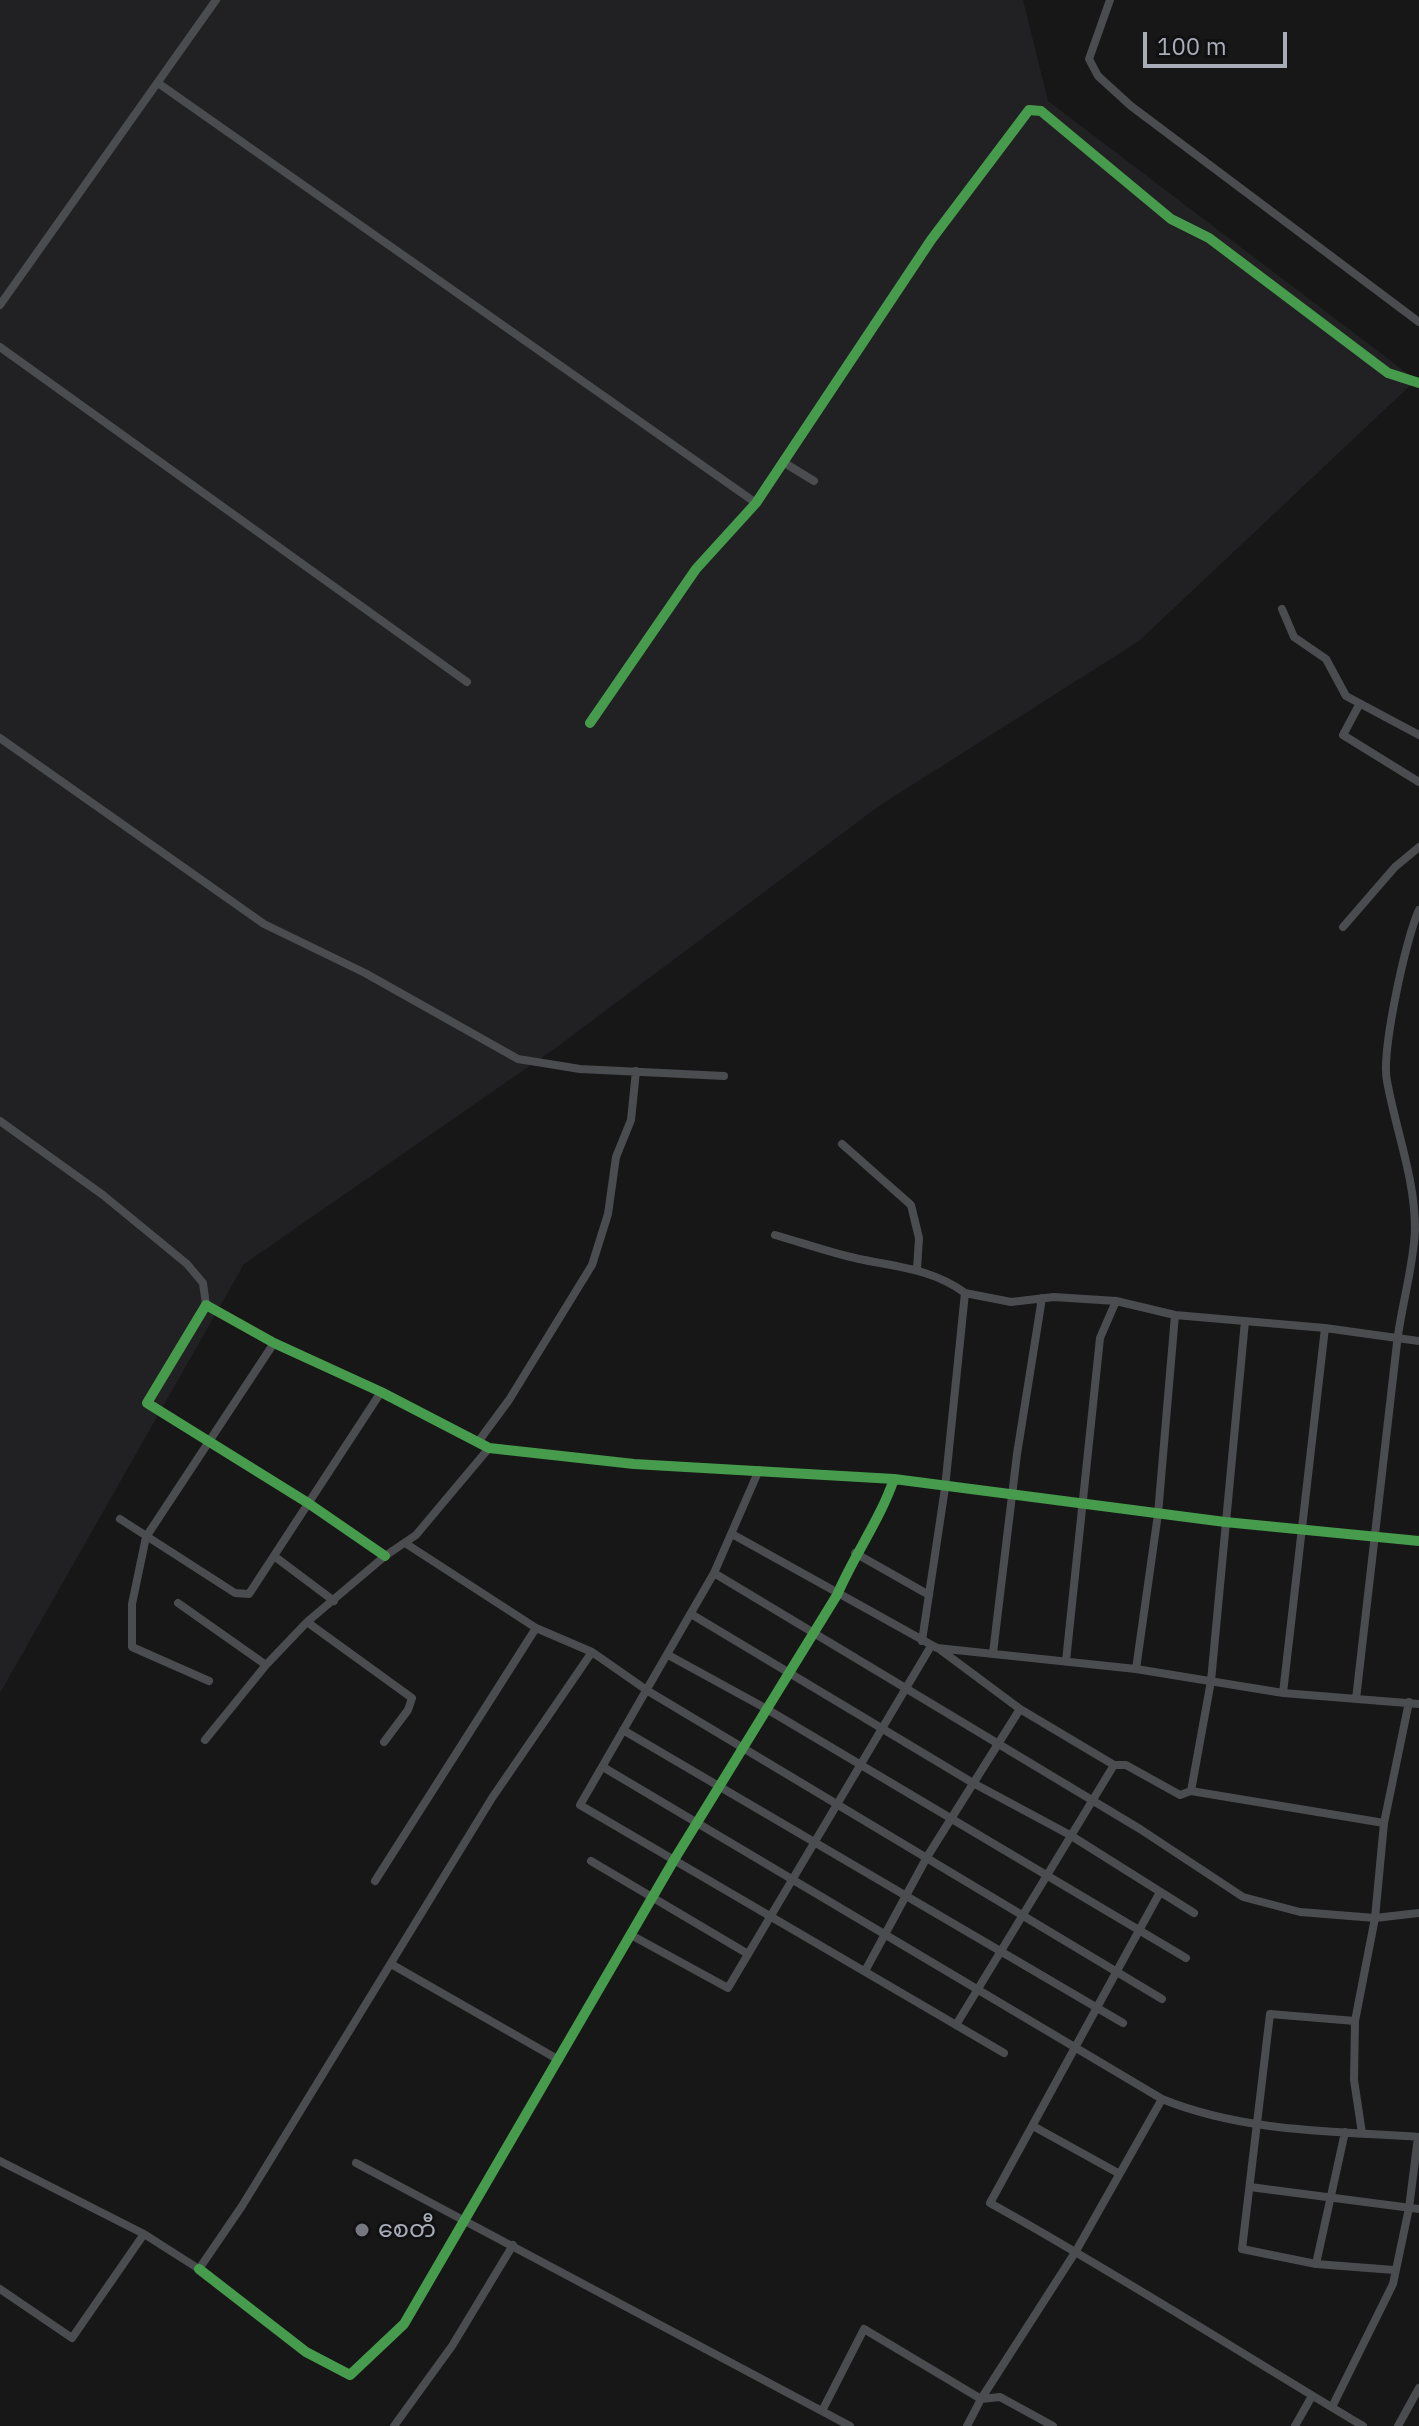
<!DOCTYPE html>
<meta charset="utf-8">
<style>
body{margin:0}
#map{position:relative;width:1419px;height:2426px;overflow:hidden;background:#171717;font-family:"IBM Plex Sans",sans-serif}
canvas{display:block}
.scale{position:absolute;left:1143px;top:32px;width:144px;height:36px;box-sizing:border-box;border:4px solid #a8adb8;border-top:0;padding-left:10px;font-size:24px;line-height:28px;white-space:nowrap;color:#a8adb8;-webkit-text-stroke:6px #111113;paint-order:stroke}
</style>
<div id="map">
<canvas width="1419" height="2426"></canvas>
<div class="scale">100 m</div>
</div>
<script>
const g = document.querySelector('canvas').getContext('2d');
g.lineJoin = 'round';
function paint(path, color) {
  g.fillStyle = color;
  g.fill(path, 'evenodd');
}
function stroke(path, color, width, dash) {
  g.strokeStyle = color;
  g.lineWidth = width;
  g.lineCap = dash ? 'butt' : 'round';
  g.setLineDash(dash || []);
  g.stroke(path);
}
function label(font, color, halo, rows, align = 'center') {
  g.font = font + ' "IBM Plex Sans","Noto Sans Myanmar",sans-serif';
  g.lineWidth = 6;
  g.setLineDash([]);
  g.textBaseline = 'middle';
  g.strokeStyle = halo;
  g.fillStyle = color;
  for (const [text, x, y, turn = 0] of rows) {
    g.save();
    g.translate(x, y);
    g.rotate((+turn || 0) * Math.PI / 180);
    g.textAlign = isNaN(turn) ? turn : align;
    if (halo) g.strokeText(text, 0, 0);
    g.fillText(text, 0, 0);
    g.restore();
  }
}
paint(new Path2D(`
 M0,0H1023L1048,101L1416,380L1139,641L879,806L557,1047L244,1264L0,1693Z`), '#212123');
stroke(new Path2D(`
 M1110,0L1089,59L1098,76L1131,106L1419,322
 M158,83L756,503
 M0,305L216,0
 M0,347L467,682
 M783,462L814,481
 M1282,609L1294,637L1326,659L1346,696L1419,735
 M1359,705L1343,735L1419,782
 M590,723L696,569L756,503L931,240L1029,110L1041,111L1171,219L1209,238L1388,373L1419,383
 M0,738L264,924L365,973L518,1059L580,1069L724,1076
 M1343,927L1395,867L1419,847
 M0,1121L103,1195L187,1264L203,1283L206,1305
 M842,1144L911,1205L919,1238L917,1269
 M775,1235C803,1243 831,1253 859,1259C897,1267 933,1269 965,1293
 M478,1442L509,1400L592,1265L608,1214L616,1157L631,1120L636,1071
 M759,1470L714,1573L580,1805L1004,2053
 M120,1519L235,1593L249,1594L381,1392
 M732,1534L937,1648L1136,1669L1283,1693L1419,1704
 M405,1543L536,1628L592,1652L648,1691L1162,1999
 M855,1553L929,1595
 M274,1556L334,1601
 M385,1556L308,1503L147,1403L206,1305L274,1343L381,1392L489,1448L634,1464L894,1479L1225,1522L1419,1541
 M714,1573L1140,1829L1243,1897L1300,1912L1375,1918L1419,1913
 M178,1603L266,1665
 M691,1614L973,1783L1070,1835L1194,1913
 M307,1622L412,1698L408,1710L384,1742
 M922,1641L945,1488L965,1293L1011,1302L1054,1297L1116,1301L1175,1315L1325,1328L1419,1341
 M938,1648L1020,1709L1114,1765
 M993,1653L1017,1454L1042,1298
 M670,1656L765,1708L1186,1958
 M1066,1661L1100,1338L1116,1301
 M1136,1669L1158,1514L1175,1315
 M209,1681L132,1647V1604L146,1537L274,1343
 M1283,1693L1325,1328
 M1356,1699C1370,1581 1383,1462 1397,1343C1401,1307 1414,1265 1415,1229C1415,1178 1396,1131 1387,1081C1381,1052 1406,937 1419,910
 M623,1730L1123,2023
 M205,1740L266,1665L307,1622L385,1556L416,1535L489,1448
 M603,1767L1162,2099C1243,2132 1332,2131 1419,2137
 M1191,1791L1384,1823
 M591,1861L748,1954
 M375,1881L536,1628
 M1159,1894L990,2203C1116,2273 1239,2352 1363,2426
 M631,1935L728,1988L931,1646
 M391,1964L559,2060
 M865,1971L927,1857L1020,1709
 M1355,2021L1270,2014L1242,2249L1316,2264L1394,2270
 M956,2025L1114,1765H1126L1180,1795L1191,1791L1211,1681L1245,1321
 M1033,2126L1118,2173
 M1362,2133L1354,2080L1355,2021L1375,1918L1384,1823L1409,1702
 M0,2161L144,2234L199,2269L242,2206L492,1798L592,1652
 M356,2163L850,2426
 M1250,2187L1419,2209
 M1316,2264L1345,2132
 M199,2269L306,2352L350,2375L404,2324L674,1860L837,1595C854,1555 880,1520 894,1479
 M0,2289L72,2338L144,2234
 M1332,2407L1393,2284L1409,2208L1418,2137
 M822,2411L864,2329L981,2399L1000,2397L1053,2426
 M394,2426L452,2346L513,2245
 M967,2426L981,2399L1076,2251L1162,2099
 M1295,2426L1312,2396
 M1398,2426L1419,2388`), '#4b4c50', 8);
stroke(new Path2D(`
 M590,723L696,569L756,503L931,240L1029,110L1041,111L1171,219L1209,238L1388,373L1419,383
 M385,1556L308,1503L147,1403L206,1305L274,1343L381,1392L489,1448L634,1464L894,1479L1225,1522L1419,1541
 M199,2269L306,2352L350,2375L404,2324L674,1860L837,1595C854,1555 880,1520 894,1479`), '#469c4c', 10);
for (const [x, y, r, color] of [
 [362,2230,8,"#757880"]
]) {
  const dot = new Path2D();
  dot.arc(x, y, r, 0, 2 * Math.PI);
  g.fillStyle = color;
  g.fill(dot);
  stroke(dot, '#111113', 3);
}
label('24px', '#a8adb8', '#111113', [
 ["စေတီ",378,2230]
], 'left');
</script>
